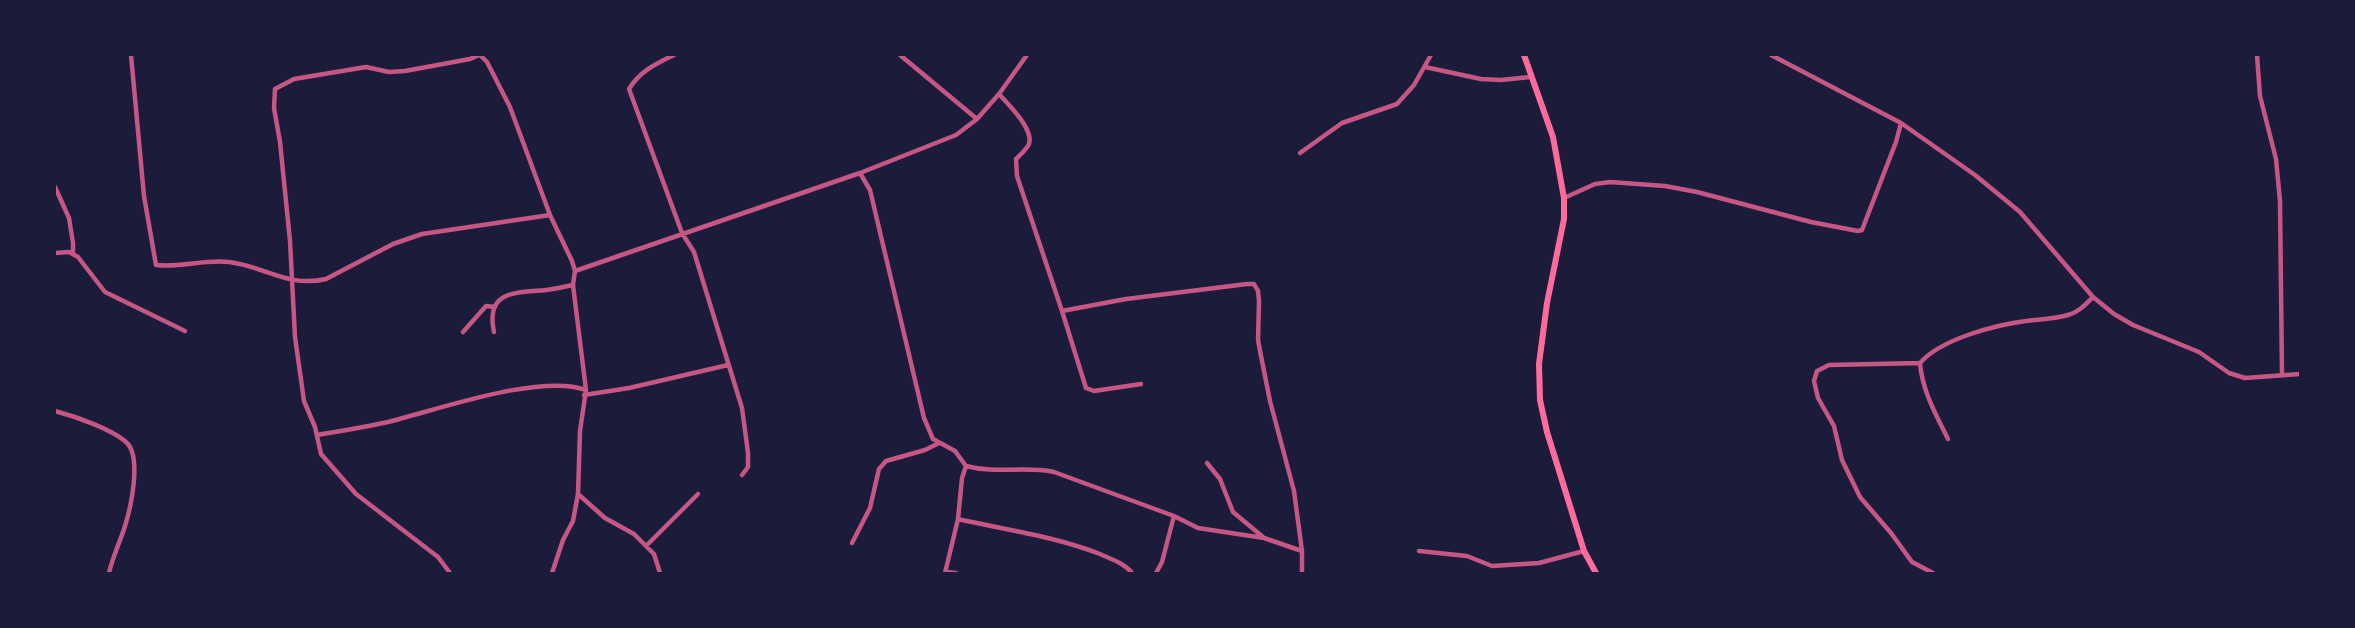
<!DOCTYPE html>
<style>
body{margin:0}
#map{position:relative;width:2355px;height:628px;overflow:hidden;background:#1b1b3a;font-family:"Fira Sans Condensed",sans-serif}
canvas{display:block}
.frame{position:absolute;inset:0;border:56px solid #1b1b3a;pointer-events:none}
</style>
<div id="map">
<canvas width="2355" height="628"></canvas>
<div class="frame"></div>
</div>
<script>
const g = document.querySelector('canvas').getContext('2d');
g.lineJoin = 'round';
function stroke(path, color, width, dash) {
  g.strokeStyle = color;
  g.lineWidth = width;
  g.lineCap = dash ? 'butt' : 'round';
  g.setLineDash(dash || []);
  g.stroke(path);
}
stroke(new Path2D(`
 M131,55L144,196L156,265C180,268 205,259 229,262C264,266 288,288 326,279L393,244L422,234L550,215
 M480,55L487,62L510,107L550,215L572,261L575,271L573,285L586,390L580,431L578,494L573,521L563,540L552,573
 M674,55C656,64 640,71 629,89L682,233L694,252L742,408L748,453V467L742,475
 M900,55L977,119
 M1771,55L1901,123L1975,175L2020,212L2093,297L2114,314L2133,325L2199,352L2229,373L2245,378L2300,374
 M2257,55L2260,96L2276,159L2280,201L2282,375
 M1425,67L1481,79L1501,80L1530,77
 M999,94C1008,104 1034,129 1029,144C1027,149 1020,155 1016,159L1017,176L1062,311
 M1300,153L1342,123L1397,104L1414,85L1431,55
 M860,173L870,190L924,418L933,439L955,451L966,466C996,474 1025,466 1054,472L1174,516L1198,528L1264,538L1302,551
 M55,187L69,218L73,243V254
 M1564,198L1595,184L1610,182L1665,186L1697,192L1811,222L1858,231L1862,230L1896,142L1901,123
 M55,253L69,252L78,257L105,292L185,331
 M575,271L860,173L956,135L977,119L999,94L1027,55
 M463,332L486,306L495,307
 M494,332C485,290 516,293 546,290C555,289 564,287 573,285
 M1920,363L1829,365L1817,371L1814,381L1818,398L1834,426L1842,460L1860,497L1891,533L1912,562L1933,573
 M1141,384L1094,391L1086,388L1062,311L1126,299L1247,284H1254L1258,291L1259,301L1258,340L1261,356L1270,401L1294,491L1302,551V573
 M584,395L629,388L728,365
 M55,411C74,416 115,430 128,444C141,460 131,507 125,526C120,542 113,556 109,573
 M317,435C341,431 365,427 388,422C437,410 540,373 586,390
 M1948,439C1936,415 1922,390 1920,363C1941,339 1995,325 2026,321C2040,319 2055,319 2068,315C2079,312 2086,304 2093,297
 M1207,463L1220,479L1233,512L1263,537
 M578,494L605,518L634,534L654,554L660,573
 M958,519C1007,530 1053,536 1100,554C1111,559 1124,563 1132,573
 M852,543L870,508L879,469L886,461L925,450L939,443
 M646,546L698,494
 M1419,551L1467,556L1492,566L1539,563L1584,551
 M946,572L956,573
 M450,573L438,557L356,494L321,454L315,427L304,401L295,337L290,241L280,142L274,108L275,89L294,79L366,67L389,72L405,71L470,59L479,55
 M945,573L958,519L962,478L966,466
 M1156,573L1162,562L1174,516`), '#c65784', 4.5);
stroke(new Path2D(`
 M1524,55L1553,137L1564,198V219L1547,303L1539,364L1540,400L1547,432L1584,551L1596,573`), '#ff6b9d', 6);
</script>
